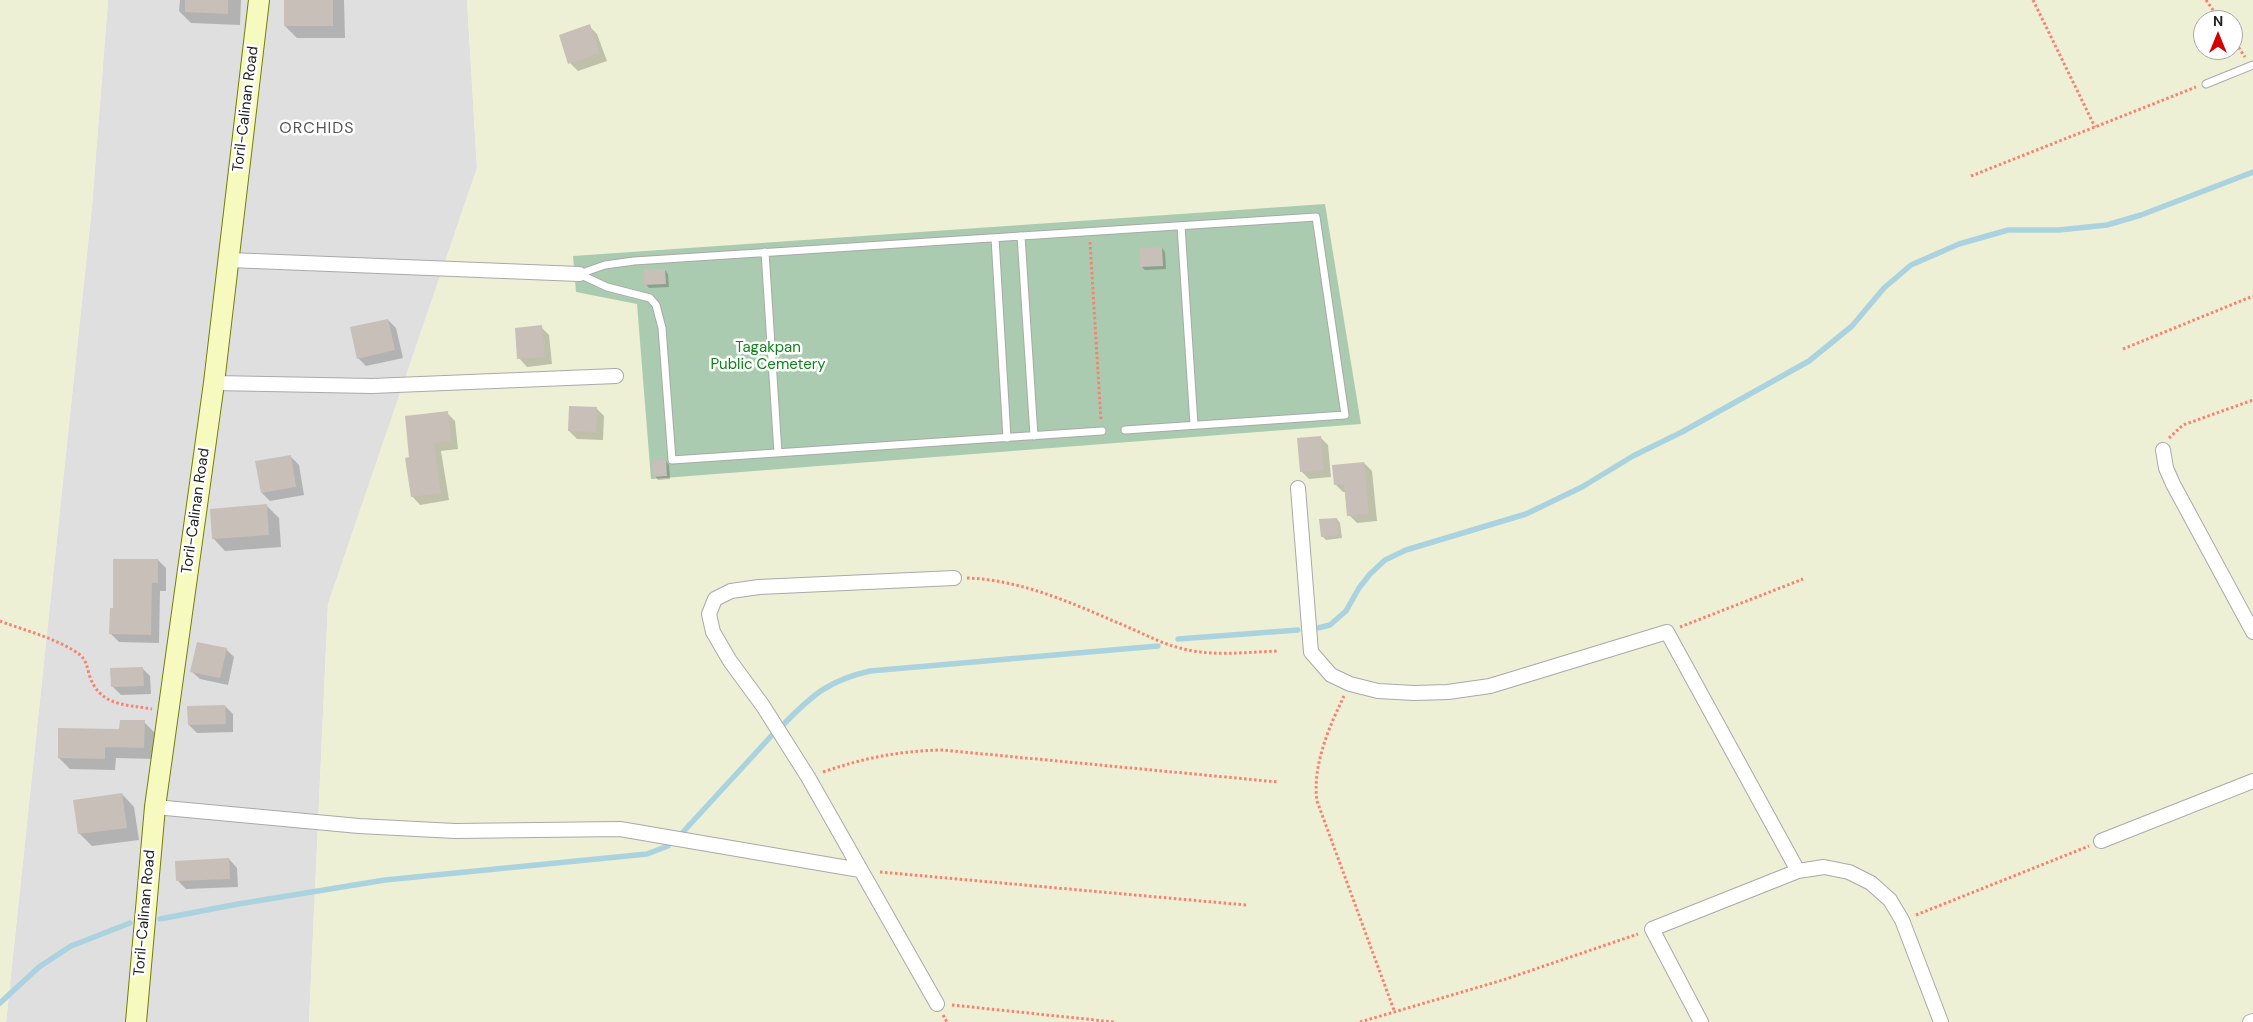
<!DOCTYPE html>
<style>
body{margin:0}
#map{position:relative;width:2253px;height:1022px;overflow:hidden;background:#f2efe9;font-family:"DM Sans",sans-serif}
canvas{display:block}
.north{position:absolute;left:2193px;top:10px;width:50px;height:50px;box-sizing:border-box;background:#fff;border:1px solid #a7a7a7;border-radius:50%;rotate:0deg;font-size:14px;font-weight:700;line-height:20px;text-align:center;color:#222}
.north::after{content:'';display:block;margin:auto;width:18px;height:22px;background:#d40000;clip-path:polygon(50% 0,100% 100%,50% 72%,0 100%)}
</style>
<div id="map">
<canvas width="2253" height="1022"></canvas>
<div class="north">N</div>
</div>
<script>
const g = document.querySelector('canvas').getContext('2d');
g.lineJoin = 'round';
function paint(path, color) {
  g.fillStyle = color;
  g.fill(path, 'evenodd');
}
function stroke(path, color, width, dash) {
  g.strokeStyle = color;
  g.lineWidth = width;
  g.lineCap = dash ? 'butt' : 'round';
  g.setLineDash(dash || []);
  g.stroke(path);
}
function label(font, color, halo, rows, align = 'center') {
  g.font = font + ' "DM Sans",sans-serif';
  g.lineWidth = 5;
  g.setLineDash([]);
  g.textBaseline = 'middle';
  g.strokeStyle = halo;
  g.fillStyle = color;
  for (const [text, x, y, turn = 0] of rows) {
    g.save();
    g.translate(x, y);
    g.rotate((+turn || 0) * Math.PI / 180);
    g.textAlign = isNaN(turn) ? turn : align;
    if (halo) g.strokeText(text, 0, 0);
    g.fillText(text, 0, 0);
    g.restore();
  }
}
paint(new Path2D(`
 M108,0H467L477,168L328,604L309,1022H6L92,206Z`), '#e0dfdf');
paint(new Path2D(`
 M0,0H108L92,206L6,1022H0Z
 M467,0H2253V1022H309L328,604L477,168ZM2203,20H2233V50H2203Z`), '#eef0d5');
paint(new Path2D(`
 M1325,204L1361,424L651,479L637,304L576,292L573,256Z`), '#aacbaf');
paint(new Path2D(`
 M180,0H241L240,25L191,23L179,11Z
 M285,0H344L345,38H297L285,26Z
 M589,26L597,34L607,61L578,71L570,63Z
 M1162,248L1165,252L1166,269L1145,270L1142,267Z
 M665,270L668,274L669,287L649,288L646,284Z
 M388,320L396,328L403,358L366,366L358,358Z
 M541,327L549,335L552,364L527,367L519,358Z
 M596,408L604,416L603,440L577,439L569,431Z
 M447,413L455,421L458,449L441,451L449,500L420,505L412,496L411,458Z
 M1320,437L1328,445L1331,477L1309,479L1301,471Z
 M291,457L299,465L304,495L270,501L262,493Z
 M666,461L669,465L670,479L658,480L655,476Z
 M1364,463L1372,471L1377,521L1357,523L1349,515L1346,492H1343L1335,484Z
 M267,506L279,518L281,547L225,551L213,538Z
 M1337,519L1340,523L1342,538L1326,540L1322,536Z
 M158,560L166,568V591H160L159,643L119,642L111,634L115,609Z
 M226,649L234,657L228,685L200,679L191,671Z
 M142,668L150,676L151,694L121,695L113,687Z
 M225,706L233,714V732L197,733L189,725Z
 M144,722L155,733V759L116,758L115,770L70,769L59,758Z
 M122,794L134,807L139,840L92,846L79,833Z
 M229,859L237,868L238,887L186,889L178,881Z`), '#0003');
stroke(new Path2D(`
 M1318,628L1330,625L1346,611L1359,588L1370,574L1385,560L1406,550L1526,514L1582,487L1633,456L1682,432L1809,361L1852,326L1884,288L1911,265L1959,244L2008,230H2059L2107,225L2141,215L2253,172
 M1178,639L1298,630
 M784,724C813,694 830,680 870,671L1158,646
 M683,832L774,733
 M160,919L238,904L385,880L647,854L668,846
 M0,1003L39,967L71,946L130,923`), '#aad3df', 5.5);
paint(new Path2D(`
 M185,0H228V14L185,12Z
 M284,0H333V26H284Z
 M590,24L599,53L568,64L559,35Z
 M1162,247L1163,266L1140,267L1139,248Z
 M644,269H665L666,284L644,285Z
 M388,319L395,350L357,359L350,327Z
 M542,325L545,357L517,359L515,328Z
 M569,406L597,407L596,432L568,431Z
 M448,411L451,441L434,443L441,493L411,497L405,458L409,457L405,416Z
 M1321,436L1324,470L1300,472L1297,438Z
 M291,455L296,487L261,493L255,461Z
 M666,460L667,476L653,477L652,461Z
 M1364,462L1369,514L1347,516L1344,484L1334,485L1332,465Z
 M267,504L269,535L212,539L210,509Z
 M1337,518L1339,535L1321,537L1319,519Z
 M113,559H158V583H152L151,635L109,634L110,608H113Z
 M197,642L227,648L220,678L190,672Z
 M143,667L144,686L111,687L110,668Z
 M225,705L226,724L188,725L187,706Z
 M120,720H145L144,748L105,747V759L58,758V728L119,729Z
 M122,793L127,828L78,834L73,800Z
 M229,858L230,879L176,881L175,861Z`), '#c7bfb8');
const lane = new Path2D(`
 M2206,84L2253,65
 M1181,226L1194,425
 M1021,236L1034,436
 M995,238L1007,438
 M765,252L778,453
 M579,274L605,265L634,261L1316,217L1345,415L1125,430
 M579,274L607,287L650,298L656,305L662,328L672,460L1102,431`);
const street = new Path2D(`
 M229,260L579,274
 M214,383L372,386L616,376
 M2163,450L2166,468L2173,484L2253,632
 M1298,488L1311,652L1331,675L1350,684L1378,691L1414,693L1448,692L1490,686L1667,632L1798,871
 M155,807L359,826L455,831L620,829L860,870
 M2101,841L2253,781
 M937,1004L808,777L763,706L730,661L713,632L709,614L715,599L731,591L759,587L954,578
 M1701,1022L1652,929L1798,871L1824,867L1849,872L1871,883L1890,900L1902,920L1941,1022
 M2250,1022L2253,1021`);
const secondary = new Path2D(`
 M136,1022L155,807L214,383L259,0`);
stroke(lane, '#a9a9a9', 9);
stroke(street, '#a9a9a9', 16);
stroke(secondary, '#707d05', 22);
stroke(new Path2D(`
 M2033,0L2095,127
 M2206,0L2220,20
 M2233,39L2245,57
 M1971,176L2196,87
 M1090,242L1101,421
 M2123,349L2253,296
 M2169,438L2183,425L2253,400
 M967,578C1025,580 1078,606 1130,628C1146,635 1163,644 1180,648C1211,657 1247,652 1279,651
 M0,621C26,631 56,638 79,654C86,660 87,666 89,674C99,706 123,704 152,709
 M1680,627L1803,579
 M1344,696C1329,727 1312,766 1317,801L1395,1013
 M823,772C864,758 898,751 942,750L1278,782
 M880,872L1246,905
 M1916,915L2089,846
 M952,1005L1114,1022
 M943,1015L947,1022
 M1360,1022L1503,980L1638,934`), '#fa8072', 3, [2.5, 2.5]);
stroke(lane, '#fff', 7);
stroke(street, '#fff', 14);
stroke(secondary, '#f7fabf', 20);
label('15px', '#222', '#fff', [
 ["Toril-Calinan Road",246,109,-83],
 ["Toril-Calinan Road",196,511,-82],
 ["Toril-Calinan Road",145,913,-85]
]);
label('15px', '#0c8416', '#fff', [
 ["Tagakpan",768,348],
 ["Public Cemetery",768,365]
]);
g.letterSpacing = '1px';
label('16px', '#555', '#fff', [
 ["ORCHIDS",317,129]
]);
g.letterSpacing = '0px';
</script>
